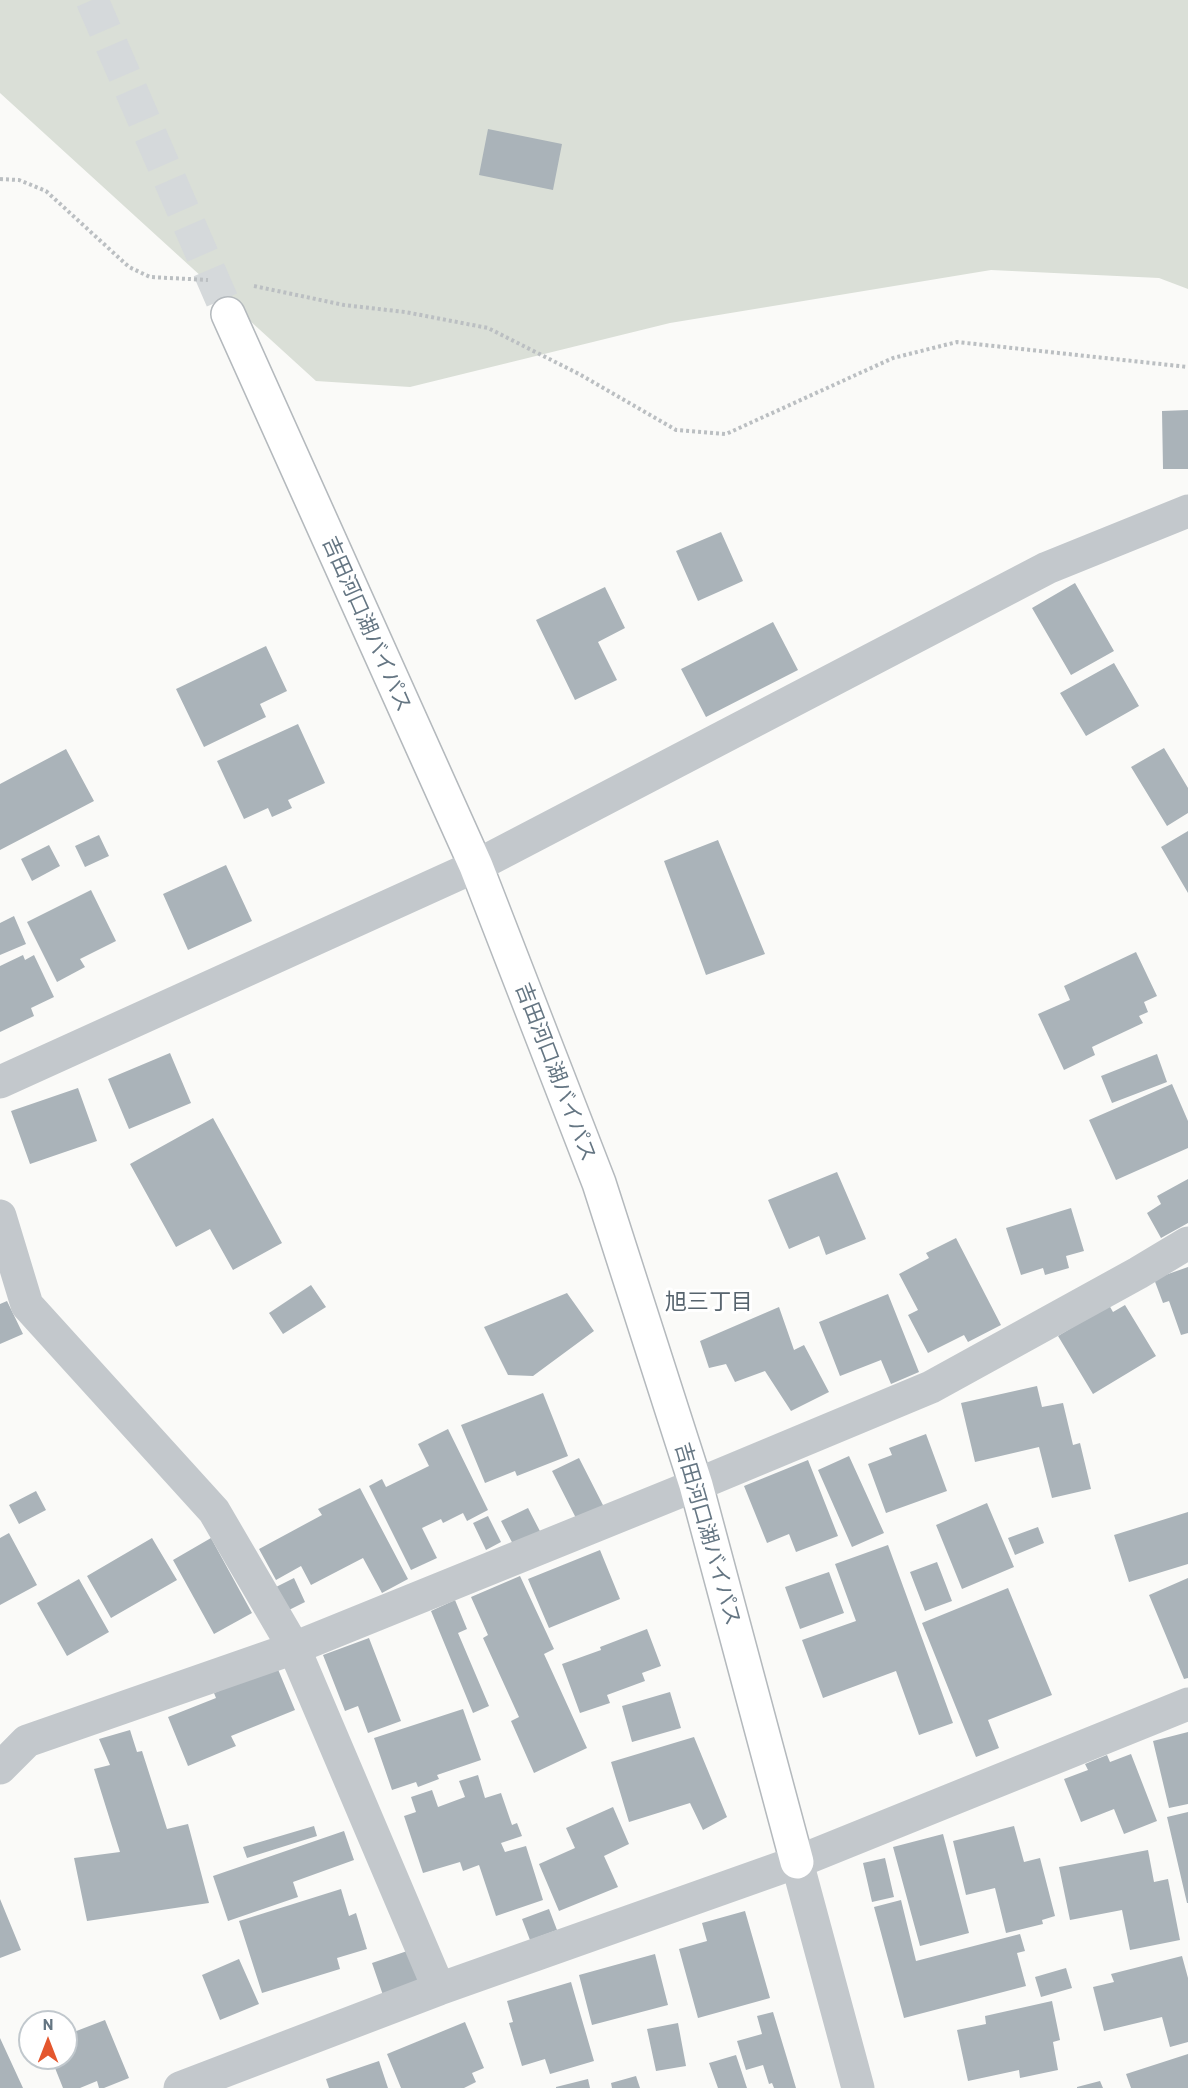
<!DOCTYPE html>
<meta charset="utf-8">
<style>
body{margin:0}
#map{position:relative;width:1188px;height:2088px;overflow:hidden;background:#fafaf8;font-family:Barlow,sans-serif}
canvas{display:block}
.north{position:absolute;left:18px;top:2010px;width:60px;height:60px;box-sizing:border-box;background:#fff;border:2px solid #c1c8cd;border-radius:50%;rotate:0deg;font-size:16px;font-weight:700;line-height:24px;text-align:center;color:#657683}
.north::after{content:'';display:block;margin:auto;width:21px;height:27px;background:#e4572e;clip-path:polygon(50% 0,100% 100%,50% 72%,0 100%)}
</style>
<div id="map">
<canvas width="1188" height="2088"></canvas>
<div class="north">N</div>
</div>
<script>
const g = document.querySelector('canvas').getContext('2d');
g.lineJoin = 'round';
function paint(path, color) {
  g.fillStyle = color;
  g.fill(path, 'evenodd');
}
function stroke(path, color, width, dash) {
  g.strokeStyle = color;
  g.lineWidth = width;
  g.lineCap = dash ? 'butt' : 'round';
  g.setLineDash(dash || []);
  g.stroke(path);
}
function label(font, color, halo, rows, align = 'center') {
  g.font = font + ' Barlow,"Noto Sans JP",sans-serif';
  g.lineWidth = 6;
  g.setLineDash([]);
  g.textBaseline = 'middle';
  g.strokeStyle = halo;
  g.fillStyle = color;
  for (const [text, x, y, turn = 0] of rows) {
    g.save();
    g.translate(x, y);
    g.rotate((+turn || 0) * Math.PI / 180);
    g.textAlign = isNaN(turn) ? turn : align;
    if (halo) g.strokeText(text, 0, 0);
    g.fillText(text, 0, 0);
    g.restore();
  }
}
paint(new Path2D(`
 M0,0H1188V289L1159,278L991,270L670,323L410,387L316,381L0,93Z`), '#dadfd7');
paint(new Path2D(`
 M488,129L562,144L553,190L479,175Z
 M1188,410V469H1163L1162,411Z
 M721,532L743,581L698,601L676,551Z
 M1075,583L1114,651L1071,675L1032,608Z
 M605,587L625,628L598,642L617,680L575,700L536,620Z
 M773,622L798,670L706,717L681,669Z
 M266,646L287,691L260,704L266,717L204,747L176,689Z
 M1114,663L1139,706L1086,736L1060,693Z
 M298,724L325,783L288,800L292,808L272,817L268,808L244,819L217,761Z
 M1164,748L1188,788V813L1167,826L1131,767Z
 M66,749L94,801L0,850V784Z
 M1188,831V893L1161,847Z
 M99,835L109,856L85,867L75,846Z
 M718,840L765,954L706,975L664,861Z
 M49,845L60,866L32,881L21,859Z
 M226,865L252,921L188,950L163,894Z
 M91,890L116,941L80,959L85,967L57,982L27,922Z
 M14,916L26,944L0,955V923Z
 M1136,952L1157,996L1144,1002L1148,1012L1139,1016L1143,1023L1092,1047L1095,1055L1064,1070L1038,1014L1070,1000L1064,986Z
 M23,955L25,960L34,955L54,997L31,1008L34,1016L0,1032V966Z
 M170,1053L191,1103L129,1129L108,1079Z
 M1157,1054L1167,1082L1112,1103L1101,1076Z
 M1172,1084L1188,1121V1148L1116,1180L1089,1120Z
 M78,1088L97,1141L30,1164L11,1111Z
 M213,1118L282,1243L233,1270L210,1229L176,1247L130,1164Z
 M837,1172L866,1239L826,1255L819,1236L789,1249L768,1200Z
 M1188,1179V1223L1161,1238L1147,1213L1161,1204L1157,1196Z
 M1071,1208L1084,1251L1066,1256L1069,1268L1045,1275L1043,1268L1021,1275L1006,1228Z
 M956,1238L1001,1325L968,1342L964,1335L928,1353L908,1315L918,1310L899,1274L929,1258L926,1253Z
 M1188,1267V1333L1181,1335L1169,1301L1163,1303L1154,1279Z
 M311,1285L326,1307L283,1334L269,1313Z
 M567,1293L594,1331L533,1376L508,1375L484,1327Z
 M888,1294L919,1372L891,1384L881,1360L840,1376L819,1322Z
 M7,1301L23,1334L0,1344V1304Z
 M1109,1305L1113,1312L1125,1305L1156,1356L1093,1394L1058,1336Z
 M779,1307L794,1350L804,1345L829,1392L791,1411L765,1371L735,1382L726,1364L709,1368L700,1341Z
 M1037,1386L1042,1407L1063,1403L1073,1445L1080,1443L1091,1489L1052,1498L1039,1447L975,1462L961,1403Z
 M543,1393L568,1456L517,1476L515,1471L485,1483L461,1425Z
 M448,1429L488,1510L467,1521L463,1513L443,1523L441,1519L422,1528L437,1558L411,1570L369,1486L382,1479L386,1487L429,1466L418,1444Z
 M926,1434L947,1491L886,1513L868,1464L892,1455L889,1448Z
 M849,1456L884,1533L852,1547L818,1470Z
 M579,1458L606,1511L579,1524L552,1471Z
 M808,1460L838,1536L796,1552L789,1534L767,1543L744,1486Z
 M360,1488L408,1579L382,1593L363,1558L311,1585L301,1566L276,1580L259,1549L322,1515L318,1509Z
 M36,1491L46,1510L19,1524L9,1505Z
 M987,1503L1014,1567L962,1589L936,1525Z
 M528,1508L543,1537L516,1550L501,1521Z
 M1188,1512V1564L1129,1582L1114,1535Z
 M488,1516L501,1542L486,1550L473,1523Z
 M1038,1527L1044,1543L1015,1555L1008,1538Z
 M9,1533L37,1585L0,1605V1538Z
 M152,1538L177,1580L111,1618L87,1576Z
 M211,1538L252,1613L214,1634L173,1560Z
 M888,1545L953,1723L919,1735L896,1671L823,1698L802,1640L856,1621L835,1564Z
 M600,1550L620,1599L549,1628L528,1579Z
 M937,1562L952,1601L925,1611L910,1572Z
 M829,1572L844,1613L800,1629L785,1587Z
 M520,1576L554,1649L544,1654L587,1748L534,1773L511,1721L519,1717L483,1638L488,1635L471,1597Z
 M294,1578L305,1602L287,1611L276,1587Z
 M1188,1578V1678L1184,1679L1149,1595Z
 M79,1579L109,1632L67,1656L37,1603Z
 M1008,1588L1052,1695L988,1720L999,1748L976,1757L922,1623Z
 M455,1600L467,1629L458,1633L489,1706L473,1713L431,1611Z
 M647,1629L661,1666L642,1673L645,1681L607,1695L610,1703L580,1713L562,1664L601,1650L600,1647Z
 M369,1638L401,1721L368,1733L358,1706L345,1711L323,1655Z
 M277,1667L295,1710L231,1736L236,1746L188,1766L168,1717L216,1698L214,1693Z
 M670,1692L681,1728L632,1742L622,1706Z
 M463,1709L481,1760L437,1775L439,1779L418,1787L416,1782L392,1790L374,1738Z
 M130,1730L137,1752L142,1751L167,1829L188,1824L209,1903L87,1921L74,1858L120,1852L94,1769L110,1765L99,1739Z
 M1188,1732V1804L1169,1808L1153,1741Z
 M694,1737L727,1817L703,1830L690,1803L629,1822L611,1762Z
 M1131,1754L1157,1821L1124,1834L1114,1809L1081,1822L1064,1779L1088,1770L1085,1764L1107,1755L1110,1762Z
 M478,1775L485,1798L501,1793L512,1825L517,1823L522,1836L501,1843L505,1852L526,1846L543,1900L496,1916L479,1865L463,1871L460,1862L423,1873L404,1816L416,1812L411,1797L432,1790L438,1807L465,1797L459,1781Z
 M613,1807L629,1844L604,1856L618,1887L559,1911L539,1864L575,1848L566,1828Z
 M1188,1812V1903H1187L1167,1817Z
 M314,1826L317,1836L247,1858L243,1847Z
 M1014,1826L1024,1862L1040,1858L1055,1916L1042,1920L1043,1924L1006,1933L995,1888L966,1895L953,1841Z
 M344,1831L354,1860L293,1882L298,1897L228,1921L213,1876Z
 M943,1834L969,1933L920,1946L893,1847Z
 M1148,1850L1154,1882L1168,1879L1180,1940L1130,1950L1122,1910L1070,1920L1059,1867Z
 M885,1858L894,1897L872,1902L863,1863Z
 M341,1889L349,1916L356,1913L367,1949L337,1958L340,1969L262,1993L239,1921Z
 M0,1899L21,1950L0,1958Z
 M901,1900L916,1961L1020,1934L1025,1951L1017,1953L1026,1986L904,2018L874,1907Z
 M549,1909L557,1930L530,1940L522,1919Z
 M745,1911L770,1998L698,2018L679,1949L707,1941L702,1923Z
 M413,1949L426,1987L385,2001L372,1963Z
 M655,1954L668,2005L592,2025L579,1975Z
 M1182,1956L1188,1978V2042L1170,2047L1162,2017L1104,2031L1093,1987L1114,1982L1111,1974Z
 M239,1959L259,2004L220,2020L202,1975Z
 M1066,1968L1072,1988L1041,1997L1035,1977Z
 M571,1982L594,2061L550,2074L545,2059L522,2066L509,2023L513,2022L507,2001Z
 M1052,2001L1060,2040L1053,2042L1058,2070L1020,2078L1019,2070L968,2081L957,2030L986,2024L985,2016Z
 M773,2012L796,2088H774L772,2083L769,2084L763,2065L746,2070L737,2041L762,2034L757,2016Z
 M105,2020L129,2078L104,2088H99L97,2081L80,2088H63L51,2058H66V2035Z
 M465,2022L484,2068L472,2073L476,2082L464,2088H401L387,2054Z
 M678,2023L686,2066L656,2071L647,2029Z
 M0,2038L23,2088H0Z
 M1188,2054V2088H1131L1126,2074Z
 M736,2055L747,2088H718L709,2063Z
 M379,2061L388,2088H329L326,2079Z
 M636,2076L640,2088H612L611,2083Z
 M588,2079L590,2088H556V2087Z
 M1100,2081L1103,2088H1077V2087Z`), '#aab3b9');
stroke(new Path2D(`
 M92,0L228,314`), '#d5d9db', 33, [33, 16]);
const trunk = new Path2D(`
 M228,314L476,866L599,1183L696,1485L797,1862`);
stroke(trunk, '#b4b9bd', 36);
stroke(new Path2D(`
 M0,179L19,180L46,191L129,267L150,277L208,280
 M254,286L344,305L405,312L488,328L579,374L676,430L726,434L893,358L957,342L1188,367`), '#bbbfc2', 4, [3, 3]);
stroke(new Path2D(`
 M0,1082L476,866L1047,568L1188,511
 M0,1216L27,1305L214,1511L294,1648L439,1989
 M0,1768L27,1741L294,1648L696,1485L931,1387L1138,1273L1188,1243
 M180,2088L439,1989L797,1862L1188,1704`), '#c3c8cc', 33);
stroke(new Path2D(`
 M797,1862L858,2088`), '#c3c8cc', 33);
stroke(trunk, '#fff', 33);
label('21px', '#657683', '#fff', [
 ["吉田河口湖バイパス",367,624,66],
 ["吉田河口湖バイパス",556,1072,69],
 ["吉田河口湖バイパス",708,1534,74]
]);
label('22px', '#57646e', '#fff', [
 ["旭三丁目",709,1302]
]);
</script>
